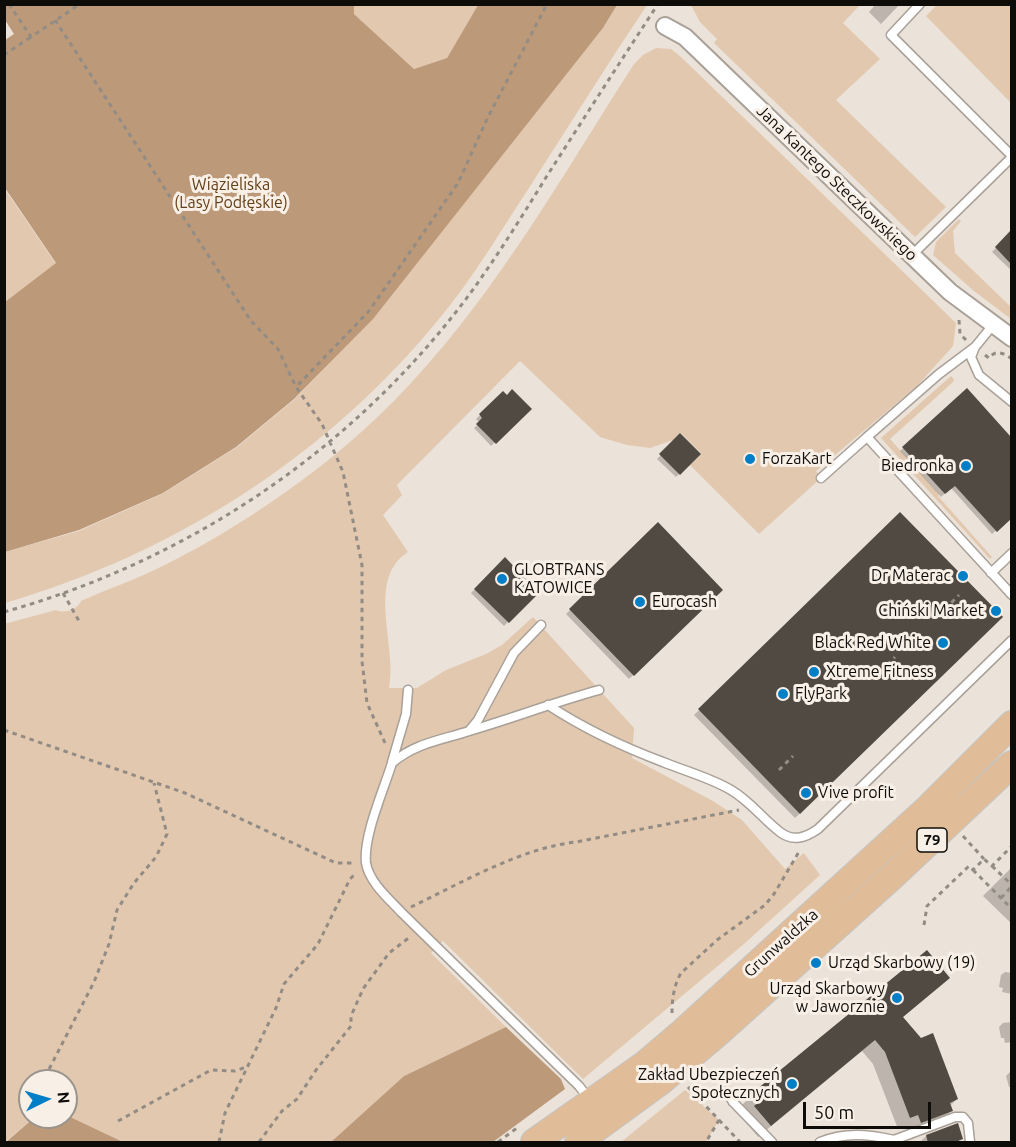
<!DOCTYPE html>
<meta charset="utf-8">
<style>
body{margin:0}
#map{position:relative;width:1016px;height:1147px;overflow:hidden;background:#ebe2d9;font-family:Ubuntu,sans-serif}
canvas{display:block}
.frame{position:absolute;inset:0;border:6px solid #0e0c09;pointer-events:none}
.north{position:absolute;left:18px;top:1069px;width:60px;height:60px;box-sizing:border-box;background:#f8efe7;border:2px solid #9a948e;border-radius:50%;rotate:85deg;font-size:16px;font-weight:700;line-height:24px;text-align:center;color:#0e0c09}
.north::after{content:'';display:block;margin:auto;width:21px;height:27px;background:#007fc7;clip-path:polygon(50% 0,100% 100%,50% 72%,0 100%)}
.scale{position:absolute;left:803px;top:1102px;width:128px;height:27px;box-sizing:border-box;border:3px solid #0e0c09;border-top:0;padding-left:8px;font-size:18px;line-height:21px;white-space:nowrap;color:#0e0c09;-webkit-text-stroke:4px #f8efe7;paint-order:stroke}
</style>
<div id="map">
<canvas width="1016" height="1147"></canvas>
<div class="frame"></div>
<div class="north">N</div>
<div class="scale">50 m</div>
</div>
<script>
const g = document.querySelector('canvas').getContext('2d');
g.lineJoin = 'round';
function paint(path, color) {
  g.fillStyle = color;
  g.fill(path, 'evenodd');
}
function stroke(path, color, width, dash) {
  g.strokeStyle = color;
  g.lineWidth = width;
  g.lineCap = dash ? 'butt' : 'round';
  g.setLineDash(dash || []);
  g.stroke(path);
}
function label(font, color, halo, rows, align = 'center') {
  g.font = font + ' Ubuntu,sans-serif';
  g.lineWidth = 6;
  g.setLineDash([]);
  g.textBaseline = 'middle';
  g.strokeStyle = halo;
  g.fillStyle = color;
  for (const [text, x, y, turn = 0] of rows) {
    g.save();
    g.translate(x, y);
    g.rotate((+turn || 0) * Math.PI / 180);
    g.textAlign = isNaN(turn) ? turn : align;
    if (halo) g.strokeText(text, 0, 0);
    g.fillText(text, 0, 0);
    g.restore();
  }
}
paint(new Path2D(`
 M938,4L1011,5V103L926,16Z
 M354,5H478L447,58L414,69L354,14Z
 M617,5H647C607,65 568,127 529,188C500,232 473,278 439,319C326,457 175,553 5,603V552L79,531L164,493L237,447L295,399L373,318L603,28Z
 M691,5H860L843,23L880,59L836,100L946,207L915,237L714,43L717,39L700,22Z
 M656,48L671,49L681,57L956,323L953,346L917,386L816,471L821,478L759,534L690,465L701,453L681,433L673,440L650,448L627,445L600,437L520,361L397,485L402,495L383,515L408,552C365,579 398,647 389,688H417L446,670L486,654L502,645L533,617L634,728L632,758L713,801L742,820L785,869L804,853L820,875L744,944L583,1079L443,941L431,953L506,1027L404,1076L331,1142H123L66,1115V1081H30V1117H35L5,1142L4,624L56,610C65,614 77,610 81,601C103,591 126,583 148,573C185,556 221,535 255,513C312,476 365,433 411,383C500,287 564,173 634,64L643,55Z
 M4,188L56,264L5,302H4Z
 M959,219L961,221L953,231L955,253L1011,307V319L974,291L933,255L936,242Z
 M951,376L954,379L953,382L890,439L939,494L938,496L992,557L990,559L881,438Z
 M685,1090L719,1120L706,1142H621Z`), '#e2c8af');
paint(new Path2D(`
 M5,4L354,5V14L414,69L447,58L478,5H617L603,28L373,319L294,399L236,447L163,493L79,530L5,552V302L56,263L5,188V40L14,34L5,20Z
 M506,1027L561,1079L565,1089L493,1142H331L404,1076Z
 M66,1115L123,1142H6L35,1117H66Z`), '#bc9978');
paint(new Path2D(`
 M876,4H900L881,24L869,12Z
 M1012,231V271L992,252Z
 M967,390L1012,440V517L992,534L951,488L941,497L900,451Z
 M503,393L530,409L491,446L474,428L480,423L476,419Z
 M680,435L699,454L676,477L657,459Z
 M900,514L1001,617L795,818L694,715Z
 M658,524L721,590L629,679L566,614Z
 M505,560L537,593L504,626L471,593Z
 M1012,867V924L983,896Z
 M927,953L948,978L902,1018L957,1099L950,1106L952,1110L939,1123L909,1134L905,1126L898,1129L873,1064L862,1051L758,1137L743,1119L746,1116L739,1108L752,1095Z
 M1005,972L1012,973V994L1002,992L1003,988L999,987L1001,975Z
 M1012,1022V1042L1005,1043L1004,1038H1001L999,1027L1003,1023Z
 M1010,1072L1012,1087H1009L1006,1076Z
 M926,1136L962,1138L957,1142H920Z`), '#0003');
paint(new Path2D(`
 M1011,230V264L995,247Z
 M967,388L1011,437V519L997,532L955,486L945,494L902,447Z
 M512,389L532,409L496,444L476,424L482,418L479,414L503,391L507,395Z
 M680,433L701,454L680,475L659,454Z
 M900,512L1003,617L800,814L698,709Z
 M658,522L723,590L634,676L569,609Z
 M505,557L539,593L509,623L474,589Z
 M927,950L950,978L903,1017L921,1038L933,1033L958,1099L950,1103L953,1111L921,1123L918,1115L910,1118L885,1052L875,1040L771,1126L754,1106L758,1103L751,1094Z
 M958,1123L963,1139L953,1143H928L926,1135Z`), '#514a43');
const lane = new Path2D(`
 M920,4L891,35L1012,156
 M912,255L1012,157
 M993,325L975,347L971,357L979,375L1012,402
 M975,347L939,374L867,437L1012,595
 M821,478L867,437
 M991,573L1012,553
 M548,705C583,728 623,747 663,762C685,771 711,778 731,790C750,801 763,819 780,832C793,842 805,838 818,829L1012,640
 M469,731L478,720L514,653L541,625
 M392,762L406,714L408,690
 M727,1091L733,1102L772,1142
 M589,1099L579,1086L401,912C389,899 369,882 366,863C363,836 384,789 392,763C415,743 442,740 469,731C513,718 555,702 599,690
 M820,1142C845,1132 868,1134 894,1140
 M898,1142L894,1140L955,1117H963L968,1123L970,1142`);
const street = new Path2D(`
 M665,26L685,37L950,292L1012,338`);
const primary = new Path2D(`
 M534,1142L645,1064L679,1035L930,806L1012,724
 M578,1142L659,1083L717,1034L894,875L1012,764`);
stroke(lane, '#a9a098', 11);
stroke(street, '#a9a098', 20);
stroke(primary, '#c5c5c4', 28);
stroke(new Path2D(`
 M9,4L31,37L80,4
 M55,20L251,321L278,349L296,387
 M4,55L31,37
 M959,320L960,334L966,340
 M985,355L989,358C996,349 1003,353 1012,359
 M63,593L79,621
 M945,609L959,595
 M4,612C190,560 354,449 469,295C496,258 521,218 545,179C582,121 620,62 658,4
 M881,671L895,657
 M4,730L185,793L336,863H355
 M385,743L367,703L362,661V565L343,472L322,424L296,387L369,311L458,183L487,119L547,4
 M779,770L793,756
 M963,836L984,859
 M992,866L1012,885
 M973,870L1012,909
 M1001,898L1012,886
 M411,907C461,883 521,848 576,842L739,810
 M924,925L927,906L969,866L973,870L984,859L992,866L1012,846
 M672,1013C672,999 674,985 681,973L717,940L765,905L774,894L800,850
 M45,1077L94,982L109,944L117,910L134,883L156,857L167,834L154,783
 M688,1087L719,1120L706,1142
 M719,1120L740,1142
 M118,1121L211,1070L235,1071L246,1067
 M219,1142L225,1113L276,1008L284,984L318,944L350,879L356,873
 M259,1142L282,1111L297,1099L316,1070L351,1026V1016L363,989L389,953L410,937
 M498,1142L517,1128`), '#928c85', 3, [4.5, 4.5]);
stroke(lane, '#fff', 8);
stroke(street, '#fff', 16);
stroke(primary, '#e0bd98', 26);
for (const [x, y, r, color] of [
 [750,459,6,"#007fc7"],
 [966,466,6,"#007fc7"],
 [963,576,6,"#007fc7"],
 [502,579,6,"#007fc7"],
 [640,602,6,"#007fc7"],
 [996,611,6,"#007fc7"],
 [943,643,6,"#007fc7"],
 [814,672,6,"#007fc7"],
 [783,694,6,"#007fc7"],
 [806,793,6,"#007fc7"],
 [816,963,6,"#007fc7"],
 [897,998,6,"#007fc7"],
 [792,1084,6,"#007fc7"]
]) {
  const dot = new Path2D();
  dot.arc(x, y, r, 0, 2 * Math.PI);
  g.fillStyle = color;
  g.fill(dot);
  stroke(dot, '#f8efe7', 2);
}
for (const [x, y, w] of [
 [932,840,30]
]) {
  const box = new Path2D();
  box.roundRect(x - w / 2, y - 12, w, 24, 4.5);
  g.fillStyle = '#f8efe7';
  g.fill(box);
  stroke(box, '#0e0c09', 1.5);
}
label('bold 15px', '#0e0c09', null, [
 ["79",932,840]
]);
label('16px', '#0e0c09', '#f8efe7', [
 ["Jana Kantego Steczkowskiego",837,183,44],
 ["Grunwaldzka",781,943,-42]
]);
label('16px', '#633f16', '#f8efe7', [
 ["Wiązieliska",231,185],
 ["(Lasy Podłęskie)",231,203]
]);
label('16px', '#0e0c09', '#f8efe7', [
 ["ForzaKart",762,459],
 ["Biedronka",954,466,"right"],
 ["GLOBTRANS",514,570],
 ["KATOWICE",514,588],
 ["Dr Materac",951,576,"right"],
 ["Eurocash",652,602],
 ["Chiński Market",984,611,"right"],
 ["Black Red White",931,643,"right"],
 ["Xtreme Fitness",826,672],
 ["FlyPark",795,694],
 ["Vive profit",818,793],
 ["Urząd Skarbowy (19)",828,963],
 ["Urząd Skarbowy",885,989,"right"],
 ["w Jaworznie",885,1007,"right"],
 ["Zakład Ubezpieczeń",780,1075,"right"],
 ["Społecznych",780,1093,"right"]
], 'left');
</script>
